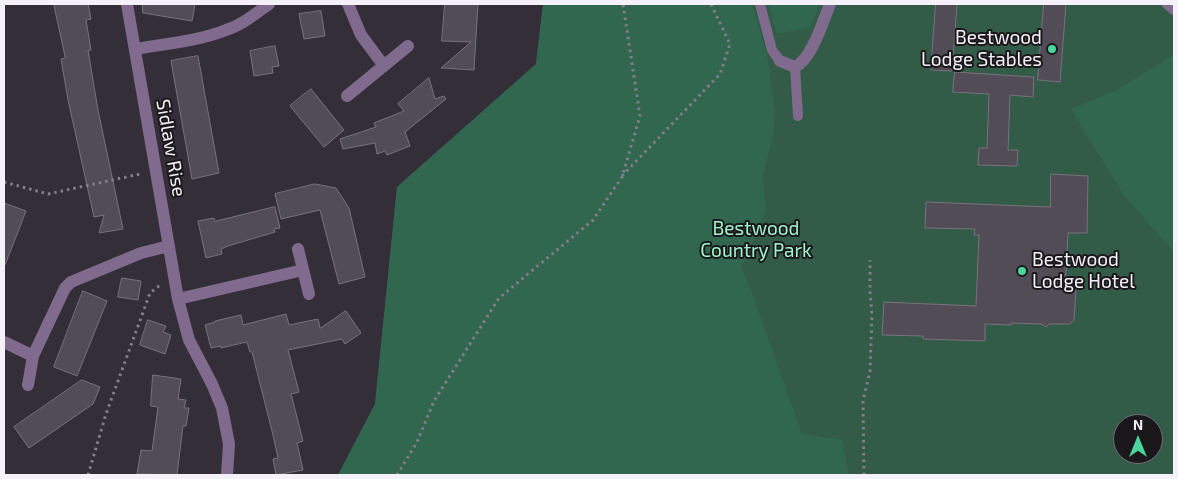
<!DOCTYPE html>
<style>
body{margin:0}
#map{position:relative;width:1178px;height:479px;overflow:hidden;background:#342e39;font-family:"Exo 2",sans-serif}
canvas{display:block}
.frame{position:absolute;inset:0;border:5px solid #f5f1f8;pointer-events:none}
.north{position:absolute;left:1113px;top:414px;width:50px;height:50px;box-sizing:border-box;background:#1b181c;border:1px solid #726f74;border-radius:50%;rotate:0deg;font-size:14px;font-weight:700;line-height:20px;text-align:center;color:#f5f1f8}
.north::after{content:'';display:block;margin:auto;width:18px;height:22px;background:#4bd49b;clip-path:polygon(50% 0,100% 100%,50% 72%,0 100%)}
</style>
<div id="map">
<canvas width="1178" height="479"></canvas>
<div class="frame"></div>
<div class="north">N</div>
</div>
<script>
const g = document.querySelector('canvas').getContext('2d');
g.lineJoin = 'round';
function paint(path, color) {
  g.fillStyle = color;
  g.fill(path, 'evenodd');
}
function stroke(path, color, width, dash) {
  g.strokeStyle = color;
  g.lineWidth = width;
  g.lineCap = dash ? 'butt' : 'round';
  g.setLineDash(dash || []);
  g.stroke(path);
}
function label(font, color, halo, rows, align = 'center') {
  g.font = font + ' "Exo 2",sans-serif';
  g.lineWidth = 4;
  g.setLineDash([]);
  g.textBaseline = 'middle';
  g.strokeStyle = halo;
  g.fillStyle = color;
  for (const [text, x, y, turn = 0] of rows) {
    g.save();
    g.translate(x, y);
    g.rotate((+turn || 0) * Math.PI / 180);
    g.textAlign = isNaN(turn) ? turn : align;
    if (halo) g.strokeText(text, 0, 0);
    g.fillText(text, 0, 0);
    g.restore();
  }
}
paint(new Path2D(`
 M543,4H1174V475H338L375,404L397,187L536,64ZM1123,424H1153V454H1123Z`), '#325b48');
paint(new Path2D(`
 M543,4H752L767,54L775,111L773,137L763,175L766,212L741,267L749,284L802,434L843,440L848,475H338L375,404L397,187L536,64Z
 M768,4H820L810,28L777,34Z
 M1174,54V252L1125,197L1071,109L1117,90Z`), '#31674f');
const building = new Path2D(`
 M54,4H88L91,19L86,20L91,50H88L98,110L123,229L99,233L104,215L94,217L68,100L61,59L65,58Z
 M143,4H195L192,21L143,13Z
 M445,4H478L474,70L441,68L471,42L442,41Z
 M936,4H957L952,71L931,70Z
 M1044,4H1066L1060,82L1038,80Z
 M321,11L325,36L304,39L299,14Z
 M275,46L279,66L272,67L273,73L254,76L250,51Z
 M198,56L219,173L192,179L171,61Z
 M955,72L1034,77L1033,97L1010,95L1008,150H1018L1017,166L978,165L979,148H987L989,94L953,92Z
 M429,78L435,99L444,96L446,99L405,132L410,146L387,155L385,151L377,154L375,143L343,149L340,139L376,127L374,123L404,111L398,104Z
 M311,89L344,130L324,147L290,106Z
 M1051,174L1088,176L1087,233H1068L1065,291H1076L1074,320L1069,324H1049L1046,327L1041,324L1011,323V325L985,324V341L923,339V336L882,335L884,302L976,306L979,235H974L975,229L925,228L926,202L1050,207Z
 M315,184L336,188L349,208L365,277L339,284L320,210L281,219L275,194Z
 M4,203L26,211L5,265H4Z
 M275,207L280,228L274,229L275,232L228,246L221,249L222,254L206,258L198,221L214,218L215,221Z
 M122,278L141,281L138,300L118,297Z
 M83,291L107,301L77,376L54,367Z
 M346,311L361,333L345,344L342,339L288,350L299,392L291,394L303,441L297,443L303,470L276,475L273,459L278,458L272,431L252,352H250L247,342L221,348V346L211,348L205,325L215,322V321L241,315L243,325L286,314L289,325L318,319L320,328Z
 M148,320L166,326L163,332L171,335L165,354L140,345Z
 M153,375L181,379L178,399L186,400L184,408H189L186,426H183L177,475L137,474L141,450L152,451L158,407L151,406Z
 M82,380L100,387L93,404L29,448L14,427Z`);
paint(building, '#524c57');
stroke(building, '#79727e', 1);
stroke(new Path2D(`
 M622,176L720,74L730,44L711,4
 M4,182L48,194L140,174
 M88,475L106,414L150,293L160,285
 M397,475L417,442L434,401L499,298L593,220L622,177L640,116L623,4
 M864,475L863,401L870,371L872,315L870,291V260`), '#837e87', 3, [2.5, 4]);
stroke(new Path2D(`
 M760,4L772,50L780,61
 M795,67L798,116`), '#806b8e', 10);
stroke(new Path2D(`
 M127,4L178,299L189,340L212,384L222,408L229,444L227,475
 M348,4L361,35L384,66
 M1168,4L1174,9
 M135,49C164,44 199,41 226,30C242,25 255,14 269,4
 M780,61L795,67C812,59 823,21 830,4
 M347,96L408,46
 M298,249L309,294
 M178,299L303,270
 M4,342L33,356
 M28,385L33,356L65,288L71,282L141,253L169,246`), '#806b8e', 12);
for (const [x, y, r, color] of [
 [1052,49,5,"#4bd49b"],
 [1022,271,5,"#4bd49b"]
]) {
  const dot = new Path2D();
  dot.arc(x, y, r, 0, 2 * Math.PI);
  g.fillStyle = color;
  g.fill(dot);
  stroke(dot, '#1b181c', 2);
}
label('19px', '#f5f1f8', '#1b181c', [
 ["Bestwood",1042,38],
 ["Lodge Stables",1042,60],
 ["Bestwood",1032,260,"left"],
 ["Lodge Hotel",1032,282,"left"]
], 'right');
label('19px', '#f5f1f8', '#1b181c', [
 ["Sidlaw Rise",171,148,80]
]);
label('19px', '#a0f6cc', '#1b181c', [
 ["Bestwood",756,229],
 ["Country Park",756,251]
]);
</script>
